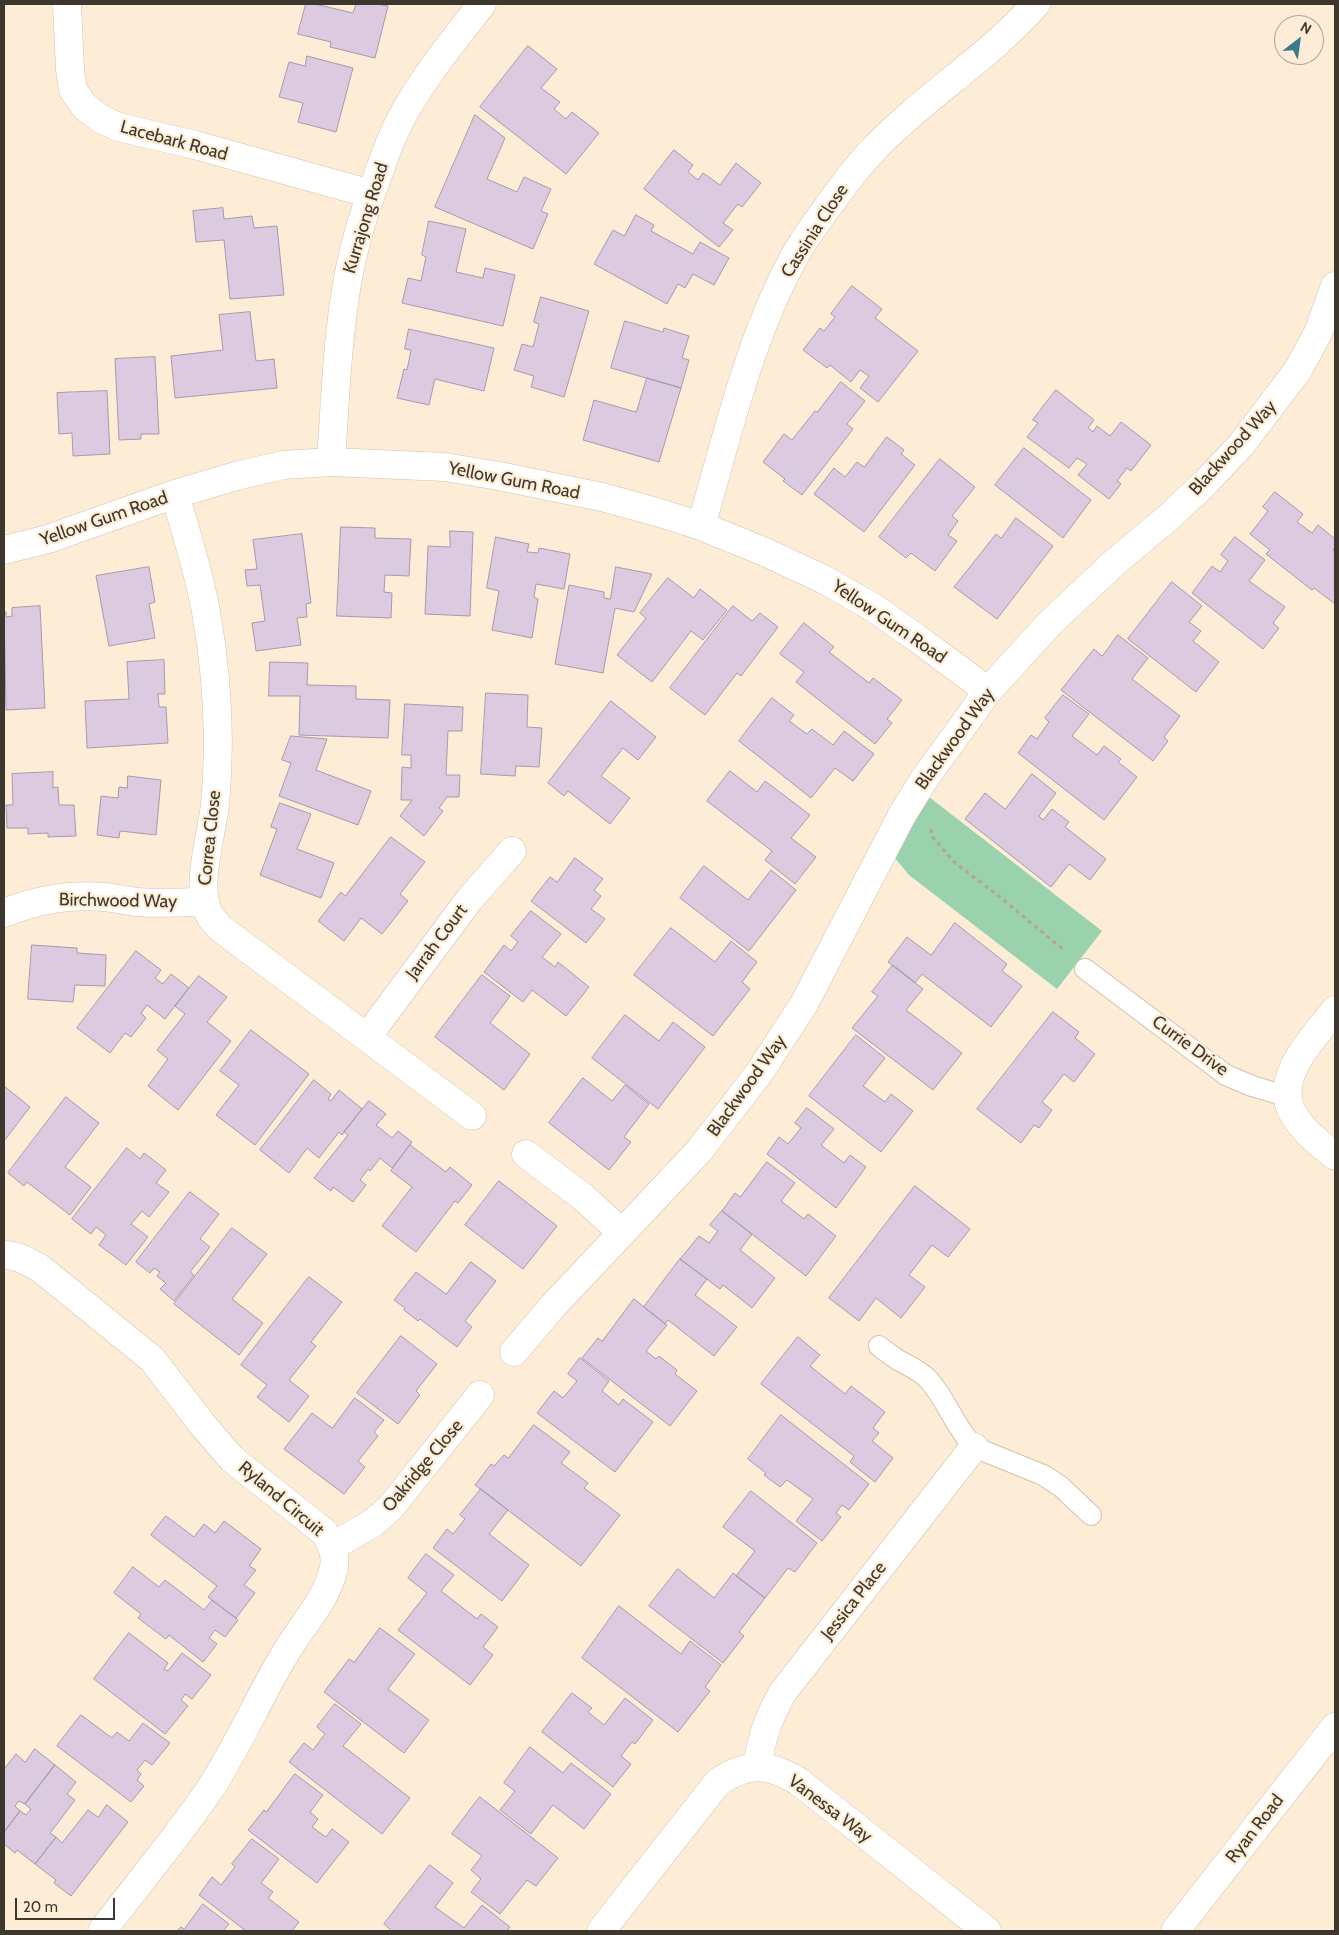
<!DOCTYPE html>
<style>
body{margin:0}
#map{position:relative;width:1339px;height:1935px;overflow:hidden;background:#fdedd6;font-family:Cabin,sans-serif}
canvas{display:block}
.frame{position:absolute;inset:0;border:5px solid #3e372e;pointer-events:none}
.north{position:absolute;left:1274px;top:15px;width:50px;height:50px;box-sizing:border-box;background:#fdedd6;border:1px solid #b1a493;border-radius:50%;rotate:30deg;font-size:14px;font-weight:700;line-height:20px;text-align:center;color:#3e372e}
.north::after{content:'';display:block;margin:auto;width:18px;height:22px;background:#397b8c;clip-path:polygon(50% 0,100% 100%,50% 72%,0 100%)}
.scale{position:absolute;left:15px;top:1898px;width:100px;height:22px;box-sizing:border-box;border:2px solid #3e372e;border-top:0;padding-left:6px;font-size:15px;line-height:18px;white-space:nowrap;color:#3e372e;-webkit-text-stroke:4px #fdedd6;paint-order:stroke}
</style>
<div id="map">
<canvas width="1339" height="1935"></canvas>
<div class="frame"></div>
<div class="north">N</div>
<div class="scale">20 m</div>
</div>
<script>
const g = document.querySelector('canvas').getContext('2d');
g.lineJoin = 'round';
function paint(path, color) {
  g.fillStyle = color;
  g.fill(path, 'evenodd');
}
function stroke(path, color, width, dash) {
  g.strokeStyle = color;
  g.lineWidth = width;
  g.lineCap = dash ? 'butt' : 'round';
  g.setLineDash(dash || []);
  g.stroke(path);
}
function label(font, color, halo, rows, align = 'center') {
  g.font = font + ' Cabin,sans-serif';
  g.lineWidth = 4.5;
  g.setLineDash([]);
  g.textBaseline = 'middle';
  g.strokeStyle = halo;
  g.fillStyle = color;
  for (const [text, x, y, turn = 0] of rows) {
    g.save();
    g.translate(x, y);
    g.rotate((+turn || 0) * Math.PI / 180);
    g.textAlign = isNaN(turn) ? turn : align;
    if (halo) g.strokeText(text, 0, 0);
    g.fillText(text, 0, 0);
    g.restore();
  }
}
paint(new Path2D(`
 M929,797L1102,931L1057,989L909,875L894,857Z`), '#99d2ad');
const building = new Path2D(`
 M306,4H315L353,13L356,4H377L388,6L375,58L330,47L331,42L298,34Z
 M528,46L557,69L541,88L560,102L554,109L566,119L572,112L599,133L566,174L480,107Z
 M307,56L353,68L336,132L298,122L303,103L279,97L289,62L305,66Z
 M475,115L505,138L487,179L517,192L524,177L551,189L541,211L548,214L533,249L435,207Z
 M674,150L693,165L688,172L698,180L703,173L720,185L736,163L761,183L742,207L738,204L723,223L733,230L719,247L644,189Z
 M223,208L224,219L252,216L254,228L277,226L284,295L230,299L224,240L196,242L193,211Z
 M636,215L654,225L651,231L693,254L700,242L729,258L714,285L693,274L685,288L678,284L667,304L594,264L613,230L624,236Z
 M429,221L466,229L456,272L483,278L485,268L515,275L503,326L402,303L408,278L421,281L426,257L422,255Z
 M852,286L882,309L875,318L918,351L878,402L860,388L869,376L860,370L851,382L830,365L827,368L803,350L820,328L824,331L835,317L831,314Z
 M541,297L589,311L564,397L531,387L534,376L514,370L522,344L533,347L539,324L534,322Z
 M250,312L256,361L274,359L277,388L175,398L171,356L223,350L219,315Z
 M625,321L663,332L664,328L689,336L682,358L689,360L681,388L611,368Z
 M409,329L494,348L484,391L435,379L429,405L397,398L404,369L407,370L411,350L405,349Z
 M155,357L159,434H141V439L119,440L115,359Z
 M647,378L681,388L659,462L583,440L594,400L636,412Z
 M841,382L865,401L847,424L853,429L802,495L783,481L785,479L763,462L784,434L792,440L815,411L817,412Z
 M1056,390L1094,420L1088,428L1093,432L1097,426L1110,436L1121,422L1151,445L1131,471L1127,468L1117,481L1121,484L1109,499L1078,475L1087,464L1077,458L1069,468L1027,437L1038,423L1033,420Z
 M107,391L110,454L73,456L72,433L59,434L57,393Z
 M887,437L904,450L901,454L915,465L864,532L814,494L834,468L845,477L857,462L864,467Z
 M1024,448L1091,500L1063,538L995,485Z
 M940,459L975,487L952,516L958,521L948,535L957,541L935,571L911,553L906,558L879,537Z
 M1275,492L1303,514L1297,522L1312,533L1318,525L1335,539V547L1333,550L1335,551V604L1314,588L1312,590L1266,554L1270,550L1250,534L1268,511L1263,507Z
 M1016,518L1053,546L997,619L954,587L996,534L1001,538Z
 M341,527L375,528V538L411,539L409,576L385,575L384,592L392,593L391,618L337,616Z
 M450,531L473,532L470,616L425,614L428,546L450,547Z
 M302,534L311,603L306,604L307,617L297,618L301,645L256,651L252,623L265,621L260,585L247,586L245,570L257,569L253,540Z
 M496,537L529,544L527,552L538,553L539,548L570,554L564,589L536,584L534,597L538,599L532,638L492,630L499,591L487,588Z
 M1235,537L1265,560L1249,581L1285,607L1273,623L1279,628L1263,649L1192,593L1212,566L1220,572L1228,561L1221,555Z
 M149,567L155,602L149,604L155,638L109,646L96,576Z
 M616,567L652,574L634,612L615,608L603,673L555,664L569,585L604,592V598L610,599Z
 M668,578L694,598L700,589L727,610L703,640L691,631L652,682L617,655L646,618L640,613Z
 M1172,582L1202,606L1189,622L1201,631L1193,641L1219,662L1196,692L1128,639Z
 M40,606L45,708L6,710L4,612H6V617L12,616V608Z
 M733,606L752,621L760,613L778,627L741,676L737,673L705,715L670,688Z
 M804,623L834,647L829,652L869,683L873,678L902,700L887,719L892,723L875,744L796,682L804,672L780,654Z
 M1118,635L1148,658L1132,679L1180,716L1164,737L1168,741L1153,761L1061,690L1094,649L1102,656Z
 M164,660L165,694H158L159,707H166L168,743L87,748L85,701L129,699L127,662Z
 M270,662L308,663L307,685L356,686V699L390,700L388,738L299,735L300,696H269Z
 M486,693L528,695L527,727L542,728L539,767L516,766L515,776L481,774Z
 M1063,695L1089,714L1072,736L1097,755L1104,746L1121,759L1118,762L1137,777L1104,820L1018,753L1031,735L1037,739L1049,722L1045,718Z
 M772,698L794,715L789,721L807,734L812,729L833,745L844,731L874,754L853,781L835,768L811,798L739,741Z
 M611,701L656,737L638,760L623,748L601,776L630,798L610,824L568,791L564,796L548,783Z
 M405,704L463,707L462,731H448L446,775H460L459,797H447L439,808L443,811L424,836L400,816L412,800H401L402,767L411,768V755H402Z
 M291,736L327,739L316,770L371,791L358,825L279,796L291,763L282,760Z
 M730,771L757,792L765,781L810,815L791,838L816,857L795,884L765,860L772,851L707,801Z
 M53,772V788L58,787L59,805H74L76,836L48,837V833L28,834V828H7L6,805H13L12,774Z
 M1032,774L1056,793L1039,816L1043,820L1052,809L1069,822L1065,827L1106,859L1090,880L1069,864L1051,887L965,819L985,793L1005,809Z
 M128,776L161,780L156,835L120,831L119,838L97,835L101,796L118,798L119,787L127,788Z
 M280,803L311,814L297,849L334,863L321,898L260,875L277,829L271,827Z
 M391,837L425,862L400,894L408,901L382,934L361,918L344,941L318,921L341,892L345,896Z
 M575,858L603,879L594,890L601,896L591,909L605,919L586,943L531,901L550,877L557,882Z
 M704,866L748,900L771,870L796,890L749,951L680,898Z
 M531,911L561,934L542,957L555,967L558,962L589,987L566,1016L532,990L523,1002L484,972L504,945L511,951L518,942L511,936Z
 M955,923L1007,964L1002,971L1022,986L991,1027L922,974L915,983L888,962L907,937L931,955Z
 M671,928L715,962L731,941L757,962L742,982L750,989L713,1036L634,975Z
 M32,945L77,948V953L106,955L105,986L75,985L73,1002L28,999Z
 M136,951L161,970L155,978L163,984L171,974L189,988L165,1019L147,1005L141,1013L146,1018L131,1037L125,1033L110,1053L77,1028Z
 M893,965L923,989L906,1010L962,1053L933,1090L852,1028L878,996L872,992Z
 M482,975L510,996L490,1023L530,1054L504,1090L435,1037Z
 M199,976L227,997L207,1022L231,1041L178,1110L148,1086L168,1059L157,1050L185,1014L175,1006Z
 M1053,1012L1079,1032L1075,1038L1095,1054L1074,1082L1064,1074L1042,1102L1052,1110L1039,1128L1034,1125L1021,1143L977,1109Z
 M625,1015L659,1041L673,1022L705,1047L658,1109L592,1058Z
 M251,1030L309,1074L255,1145L216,1115L239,1085L220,1071Z
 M856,1035L885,1058L863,1086L885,1102L891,1094L913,1111L881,1152L809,1096Z
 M583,1078L612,1101L625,1085L649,1104L624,1137L631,1142L609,1170L549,1123Z
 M314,1080L331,1094L328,1099L331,1101L339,1090L362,1109L342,1135L339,1132L319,1158L307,1148L289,1173L260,1150Z
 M4,1086L30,1107L4,1141Z
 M66,1097L99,1123L65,1167L91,1187L70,1215L27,1182L24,1186L8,1173Z
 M369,1101L386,1114L376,1125L392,1138L398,1131L412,1142L392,1168L380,1158L370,1171L368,1169L360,1180L366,1185L353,1202L333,1187L331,1191L314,1178L348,1135L344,1132Z
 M807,1108L834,1129L821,1145L844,1163L850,1155L866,1167L836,1208L767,1154L779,1137L788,1144L801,1128L795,1123Z
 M410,1145L446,1172L450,1167L472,1185L458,1203L455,1201L416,1252L382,1226L412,1187L391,1171Z
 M127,1148L140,1159L144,1153L166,1170L156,1183L169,1192L149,1217L142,1211L131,1224L148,1237L126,1265L99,1245L106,1235L96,1227L91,1234L72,1219Z
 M767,1162L795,1183L781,1201L804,1219L808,1214L836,1236L806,1276L722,1211L735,1193L740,1197Z
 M499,1181L557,1226L523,1269L465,1225Z
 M915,1186L970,1229L948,1257L932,1245L909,1275L925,1287L901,1318L876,1298L859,1321L829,1298Z
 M190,1192L219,1214L200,1239L210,1247L190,1272L194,1275L174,1301L160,1289L166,1283L157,1276L160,1272L154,1268L150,1273L136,1262Z
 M722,1211L752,1234L740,1250L775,1278L752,1308L723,1285L720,1289L680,1259L699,1236L709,1243L718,1231L710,1225Z
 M232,1228L267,1254L232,1299L263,1323L239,1355L174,1304Z
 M680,1259L707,1279L695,1295L737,1327L714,1356L668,1320L665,1324L644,1307Z
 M471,1262L496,1281L465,1321L472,1327L457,1347L420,1319L418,1321L404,1310L405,1308L394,1300L416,1272L446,1294Z
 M309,1277L342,1302L311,1342L316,1346L289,1380L309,1396L289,1422L257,1397L267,1385L241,1365Z
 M634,1299L667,1325L646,1351L656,1359L659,1356L677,1370L675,1374L697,1391L670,1426L582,1358L598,1338L602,1341Z
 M401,1336L437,1364L416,1391L420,1395L398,1424L357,1393Z
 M798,1337L820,1355L810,1366L845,1394L851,1386L885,1412L873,1428L879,1433L872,1441L893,1458L875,1482L850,1462L854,1456L761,1384Z
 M580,1358L609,1381L602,1391L619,1405L623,1399L653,1422L615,1472L537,1413L554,1391L563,1398L577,1381L568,1374Z
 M355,1398L384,1420L374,1432L378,1436L358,1461L365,1467L344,1494L284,1449L312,1413L332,1428Z
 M781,1415L869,1484L849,1510L842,1505L836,1513L841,1517L822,1541L796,1521L813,1499L787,1480L780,1487L764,1475L766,1473L748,1459Z
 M534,1425L570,1452L561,1463L588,1483L584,1488L620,1515L581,1566L475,1485L491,1464L494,1466L504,1455L508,1458Z
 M481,1489L508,1510L489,1534L529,1565L502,1601L433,1548L447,1529L453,1534L465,1519L460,1515Z
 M751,1491L817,1543L795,1572L788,1568L765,1598L736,1576L755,1551L723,1527Z
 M166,1516L194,1537L204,1524L215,1533L224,1521L261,1549L249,1566L256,1570L244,1585L255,1593L236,1618L208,1597L217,1586L151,1535Z
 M426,1554L454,1575L441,1591L477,1619L481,1614L498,1627L483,1647L493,1655L470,1685L398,1630L427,1593L408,1578Z
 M133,1567L159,1587L165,1580L204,1610L212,1600L238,1620L225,1637L215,1630L209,1638L217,1644L203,1662L169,1635L166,1639L138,1618L141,1614L114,1593Z
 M678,1569L714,1598L733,1573L765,1598L739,1632L744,1636L723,1663L649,1606Z
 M619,1606L681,1654L690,1641L721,1665L705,1687L710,1691L678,1732L582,1658Z
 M380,1628L415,1654L388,1689L429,1720L404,1753L324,1692L349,1659L354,1662Z
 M129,1633L168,1663L164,1669L168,1671L182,1653L211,1675L192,1699L185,1694L181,1700L188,1706L165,1734L94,1679Z
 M572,1693L592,1708L588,1712L604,1725L625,1698L653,1720L635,1744L632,1742L621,1756L631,1764L613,1787L542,1732Z
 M335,1704L361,1724L343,1746L410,1798L382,1834L289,1762L304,1743L313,1750L325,1734L317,1727Z
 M81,1715L112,1738L117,1732L129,1741L143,1723L170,1743L152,1765L145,1760L137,1770L141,1774L137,1780L144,1786L131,1802L57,1746Z
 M530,1747L563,1773L571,1763L611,1794L584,1829L553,1805L531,1834L500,1810L515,1791L504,1783Z
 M35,1749L55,1765L25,1804L19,1801L15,1806L20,1811L4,1832V1769L16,1754L25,1762Z
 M55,1765L76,1782L67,1794L75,1800L50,1833L56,1837L35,1864L17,1850L15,1853L4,1844V1832L20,1811L26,1815L31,1809L25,1804Z
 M295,1774L323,1795L310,1812L318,1819L312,1827L326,1837L332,1829L349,1842L317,1883L248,1830L264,1810L266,1812Z
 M480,1797L558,1858L536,1886L527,1880L500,1914L471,1892L481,1879L471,1870L482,1856L452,1834Z
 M107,1805L128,1822L71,1896L54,1883L56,1880L35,1864L56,1837L62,1843L88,1810L98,1817Z
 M252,1839L279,1859L261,1883L273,1892L268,1898L299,1922L292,1931H246L199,1895L212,1877L221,1885L235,1867L232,1864Z
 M430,1865L453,1883L435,1907L464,1928L482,1905L510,1927L507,1931H392L384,1924Z
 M203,1904L229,1924L223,1931H177L181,1927L184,1929Z`);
paint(building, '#dbcae0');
stroke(building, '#a898ad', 1);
const lane = new Path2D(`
 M1085,969L1226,1075L1252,1086L1289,1097
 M879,1346C885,1351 892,1356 898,1360C909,1366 919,1370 928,1379C946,1399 955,1427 974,1447L1043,1475L1060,1486L1091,1515`);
const street = new Path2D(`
 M67,4L70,70L73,90L85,107L101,119L118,127L195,145L371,194
 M331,462C335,402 337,342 347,284C353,248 364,212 377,178C384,157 392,135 403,115C425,75 454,40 482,4
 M175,494C186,533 199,572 206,612C217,674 221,741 215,804C212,834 194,890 210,916C213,920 217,924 220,928L472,1116
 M701,526C727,437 748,343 792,261C803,240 818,220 832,201C845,183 859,164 875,148C925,96 988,58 1036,4
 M4,550L48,539L175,494L236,476L283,465L331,462L445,467L499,476L602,497L660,513L701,526L765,552L825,580L874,608L918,639L988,691
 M4,913C36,900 70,894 105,897C115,898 125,901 136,902C158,904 182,902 205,902
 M1335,1010C1315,1036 1271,1079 1294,1115C1304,1132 1320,1144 1335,1156
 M367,1037L469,900L512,851
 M526,1154L583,1197L622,1233
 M4,1255C18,1255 29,1262 41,1269L152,1359L202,1424L232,1459L324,1532C333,1546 338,1558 332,1575C323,1605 297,1631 282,1659C256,1703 236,1750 208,1792C175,1840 137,1885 102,1931
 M514,1352L552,1307L699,1151L759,1073L804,1004L902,815L925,778L988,691L1050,623L1114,563L1169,517L1206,482L1241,445L1298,370L1318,333L1335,286
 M333,1546L373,1523L391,1507L480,1395
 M757,1766C762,1737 768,1718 783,1692L974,1447
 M601,1931L718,1782C748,1762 768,1763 798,1781L987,1931
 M1175,1931L1335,1727`);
stroke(lane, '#d2c2ac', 22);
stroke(street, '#d2c2ac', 29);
stroke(new Path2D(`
 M931,829V835L954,862L1000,897L1065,951`), '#b2a594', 3, [4, 4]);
stroke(lane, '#fff', 20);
stroke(street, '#fff', 28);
label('18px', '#3e372e', '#fdedd6', [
 ["Lacebark Road",174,141,15],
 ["Kurrajong Road",366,218,-73],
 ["Cassinia Close",815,231,-57],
 ["Blackwood Way",1233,448,-48],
 ["Yellow Gum Road",514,481,11],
 ["Yellow Gum Road",104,519,-19],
 ["Yellow Gum Road",889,622,34],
 ["Blackwood Way",955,739,-54],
 ["Correa Close",210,838,-84],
 ["Birchwood Way",118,901,1],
 ["Jarrah Court",437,942,-53],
 ["Currie Drive",1190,1046,36],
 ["Blackwood Way",747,1086,-54],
 ["Oakridge Close",423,1466,-50],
 ["Ryland Circuit",281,1499,40],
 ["Jessica Place",854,1601,-52],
 ["Vanessa Way",830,1809,37],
 ["Ryan Road",1255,1829,-52]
]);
</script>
